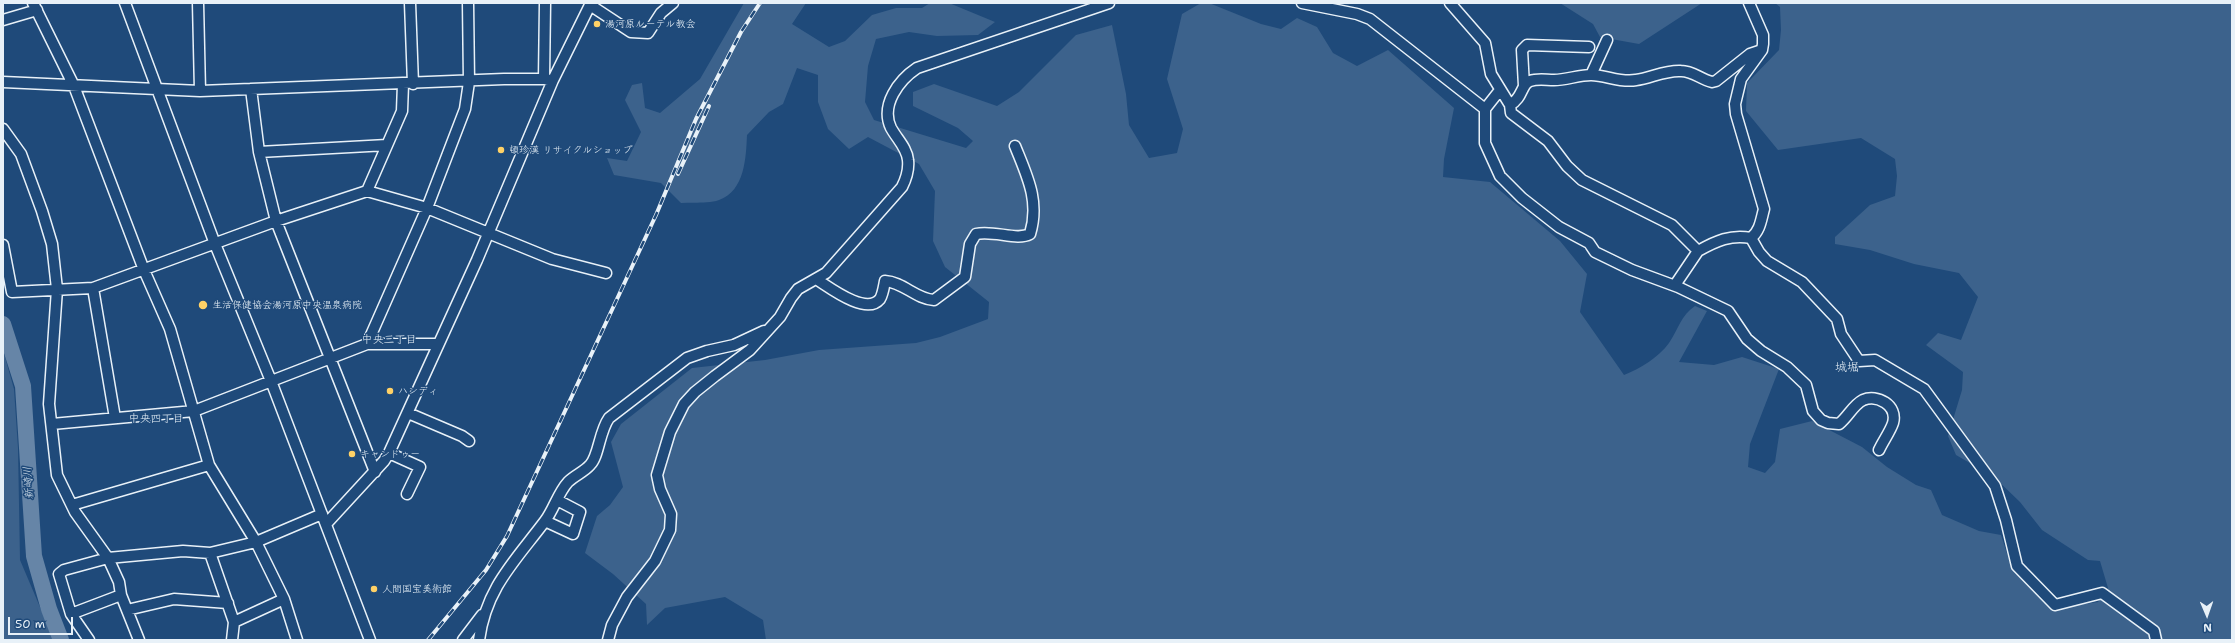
<!DOCTYPE html>
<meta charset="utf-8">
<style>
body{margin:0}
#map{position:relative;width:2235px;height:643px;overflow:hidden;background:#1f4a7a;font-family:"Shantell Sans",sans-serif}
canvas{display:block}
.frame{position:absolute;inset:0;border:4px solid #e8f1f8;pointer-events:none}
.north{position:absolute;left:2187px;top:595px;width:40px;height:40px;-webkit-text-stroke:3px #1f4a7a;paint-order:stroke;rotate:178deg;font-size:11px;font-weight:700;line-height:16px;text-align:center;color:#e8f1f8}
.north::after{content:'';display:block;margin:auto;width:14px;height:18px;background:#e8f1f8;clip-path:polygon(50% 0,100% 100%,50% 72%,0 100%)}
.scale{position:absolute;left:8px;top:617px;width:65px;height:18px;box-sizing:border-box;border:2px solid #e8f1f8;border-top:0;padding-left:5px;font-size:12px;line-height:14px;white-space:nowrap;color:#e8f1f8;-webkit-text-stroke:3px #1f4a7a;paint-order:stroke}
</style>
<div id="map">
<canvas width="2235" height="643"></canvas>
<div class="frame"></div>
<div class="north">N</div>
<div class="scale">50 m</div>
</div>
<script>
const g = document.querySelector('canvas').getContext('2d');
g.lineJoin = 'round';
function paint(path, color) {
  g.fillStyle = color;
  g.fill(path, 'evenodd');
}
function stroke(path, color, width, dash) {
  g.strokeStyle = color;
  g.lineWidth = width;
  g.lineCap = dash ? 'butt' : 'round';
  g.setLineDash(dash || []);
  g.stroke(path);
}
function label(font, color, halo, rows, align = 'center') {
  g.font = font + ' "Shantell Sans","Klee One",sans-serif';
  g.lineWidth = 3;
  g.setLineDash([]);
  g.textBaseline = 'middle';
  g.strokeStyle = halo;
  g.fillStyle = color;
  for (const [text, x, y, turn = 0] of rows) {
    g.save();
    g.translate(x, y);
    g.rotate((+turn || 0) * Math.PI / 180);
    g.textAlign = isNaN(turn) ? turn : align;
    if (halo) g.strokeText(text, 0, 0);
    g.fillText(text, 0, 0);
    g.restore();
  }
}
paint(new Path2D(`
 M744,3H806L792,24L829,47L845,41L872,15L896,8H922L930,3H949L995,22L978,35L937,36L909,32L876,39L868,66L865,102L874,120L966,148L973,141L958,128L913,106V92L934,84L997,106L1019,92L1076,35L1112,25L1126,94L1129,125L1149,158L1177,153L1183,129L1167,79L1182,14L1201,3H1209L1261,24L1281,29L1297,18L1317,27L1333,53L1357,66L1388,50L1454,108L1444,159L1443,177L1490,182L1560,241L1587,274L1580,312L1624,375C1641,368 1658,358 1669,343C1678,330 1681,315 1695,306L1707,311L1679,362L1714,365L1742,357L1779,369L1750,444L1748,467L1765,473L1775,462L1780,429L1812,421L1862,447L1887,467L1916,485L1931,490L1942,515L1979,531L2001,535L2009,560L2031,587L2059,608L2098,602L2108,588L2100,561L2088,560L2042,530L2020,502L1994,477L1956,455L1948,436L1962,390L1963,372L1926,345L1938,333L1961,340L1978,297L1959,273L1914,264L1870,250L1835,244V237L1870,205L1895,196L1897,176L1895,159L1861,138L1778,150L1746,111L1747,83L1779,50L1781,30L1780,7L1775,3H2232V640H766L763,620L725,597L665,608L647,625L646,604L613,574L585,553L597,516L610,505L623,487L611,442L621,424L692,368L765,360L819,350L916,343L940,337L988,319L989,302L945,267L933,241L935,191L919,164L868,137L849,149L828,129L818,102V75L797,68L783,104L769,112L747,135C746,157 745,191 719,200C708,204 693,202 681,203L661,183L614,175L607,158L627,161L641,132L625,100L632,85L642,83L645,108L660,113L700,79Z
 M1560,3H1702L1639,44L1600,37L1593,24Z
 M3,350L14,389L18,448L20,560L54,640H3Z`), '#3c628c');
stroke(new Path2D(`
 M3,324L23,386L34,556L49,609L61,640`), '#6685a7', 16);
const minor = new Path2D(`
 M33,3L74,86L144,270L170,329L209,465L256,542L284,599L297,640
 M125,3L215,244L271,381L370,640
 M198,3L200,91
 M410,3L413,84
 M1302,3L1357,14L1370,19L1485,109
 M1450,3L1485,43L1491,74L1510,105L1511,113L1548,141L1567,166L1582,180L1672,225L1698,251C1716,241 1731,234 1751,238L1759,252L1767,261L1802,282L1837,319L1841,334L1859,361L1875,360L1924,389L1995,486L2006,520L2017,566L2055,605L2102,593L2154,631L2156,640
 M1749,3L1763,35V44L1762,50L1741,79L1735,104L1736,114L1764,209C1761,220 1760,231 1751,238
 M590,5L631,32L648,33L661,13L673,3
 M3,20L37,10
 M1591,75L1607,40
 M544,79L545,3
 M3,82L200,91L504,79H544L553,80
 M1524,86L1522,50L1527,45L1589,47
 M251,89L259,152L276,221L375,472
 M1500,90L1485,109V143L1500,176L1522,198L1559,227L1589,243L1595,252L1632,270L1678,287L1728,311L1747,339L1761,351L1787,367L1806,385L1813,411L1821,420L1828,423L1839,424C1848,417 1853,405 1863,400C1877,394 1898,405 1893,423C1890,432 1883,441 1879,450
 M1510,105C1523,98 1521,84 1530,81C1538,78 1546,80 1554,80C1566,80 1579,75 1591,75C1606,75 1620,83 1636,80C1651,78 1665,70 1681,71C1693,71 1700,79 1712,82L1716,81L1750,54L1762,50
 M3,129L21,154L42,211L52,244L57,289L49,404L57,475L75,512L108,558L119,582L121,595L139,640
 M259,152L387,145
 M367,191L402,111L403,84
 M3,245L12,292L93,288L276,221L367,191L427,208L552,259L606,273
 M816,279C829,287 866,316 880,299C883,294 884,286 885,281C903,282 916,299 934,300L965,277L970,244L976,234C994,230 1017,241 1030,234C1040,201 1027,176 1015,146
 M1675,285L1698,251
 M93,288L115,418
 M367,344L427,208L465,109L469,82L468,3
 M408,413L462,436L469,441
 M52,424L194,411L367,344H438
 M389,453L420,467L407,494
 M72,505L209,465
 M545,521L573,534L580,512L557,500
 M326,524L384,461L389,453L477,260L553,80L591,3
 M210,553L234,622L232,640
 M127,610L174,599L228,603
 M71,614L121,595
 M234,622L284,599
 M89,640L71,614L59,574L64,570L108,558L183,551L210,553L256,542L322,514
 M463,640L482,615
 M479,640C486,588 515,561 545,521C554,509 558,493 568,482C575,475 584,472 590,465C599,456 599,432 609,418L687,358L707,351L734,345L764,331
 M608,640L612,625L627,597L655,561L670,530L671,514L660,489L657,475L670,432L684,404L695,392L715,376L750,350L780,317L791,298L798,289L826,273L902,187C906,179 909,169 908,160C907,148 897,139 891,128C880,105 899,80 917,68L1109,3`);
stroke(minor, '#e8f1f8', 13);
stroke(minor, '#1f4a7a', 10);
const rail = new Path2D(`
 M678,174L709,106
 M428,640L486,570L507,536L656,215L696,119L741,32L760,3`);
stroke(rail, '#e8f1f8', 4);
stroke(rail, '#1f4a7a', 2.5, [8]);
for (const [x, y, r, color] of [
 [597,24,4,"#ffd166"],
 [501,150,4,"#ffd166"],
 [203,305,5,"#ffd166"],
 [390,391,4,"#ffd166"],
 [352,454,4,"#ffd166"],
 [374,589,4,"#ffd166"]
]) {
  const dot = new Path2D();
  dot.arc(x, y, r, 0, 2 * Math.PI);
  g.fillStyle = color;
  g.fill(dot);
  stroke(dot, '#1f4a7a', 1.5);
}
label('10px', '#e8f1f8', '#1f4a7a', [
 ["湯河原ルーテル教会",605,24],
 ["頓珍漢 リサイクルショップ",509,150],
 ["生活保健協会湯河原中央温泉病院",212,305],
 ["ハンディ",398,391],
 ["キャンドゥー",360,454],
 ["人間国宝美術館",382,589]
], 'left');
label('11px', '#e8f1f8', '#1f4a7a', [
 ["中央三丁目",389,340],
 ["中央四丁目",156,419]
]);
label('italic 11px', '#d4e1ec', '#1f4a7a', [
 ["新崎川",29,483,-94]
]);
label('12px', '#e8f1f8', '#1f4a7a', [
 ["城堀",1847,368]
]);
</script>
